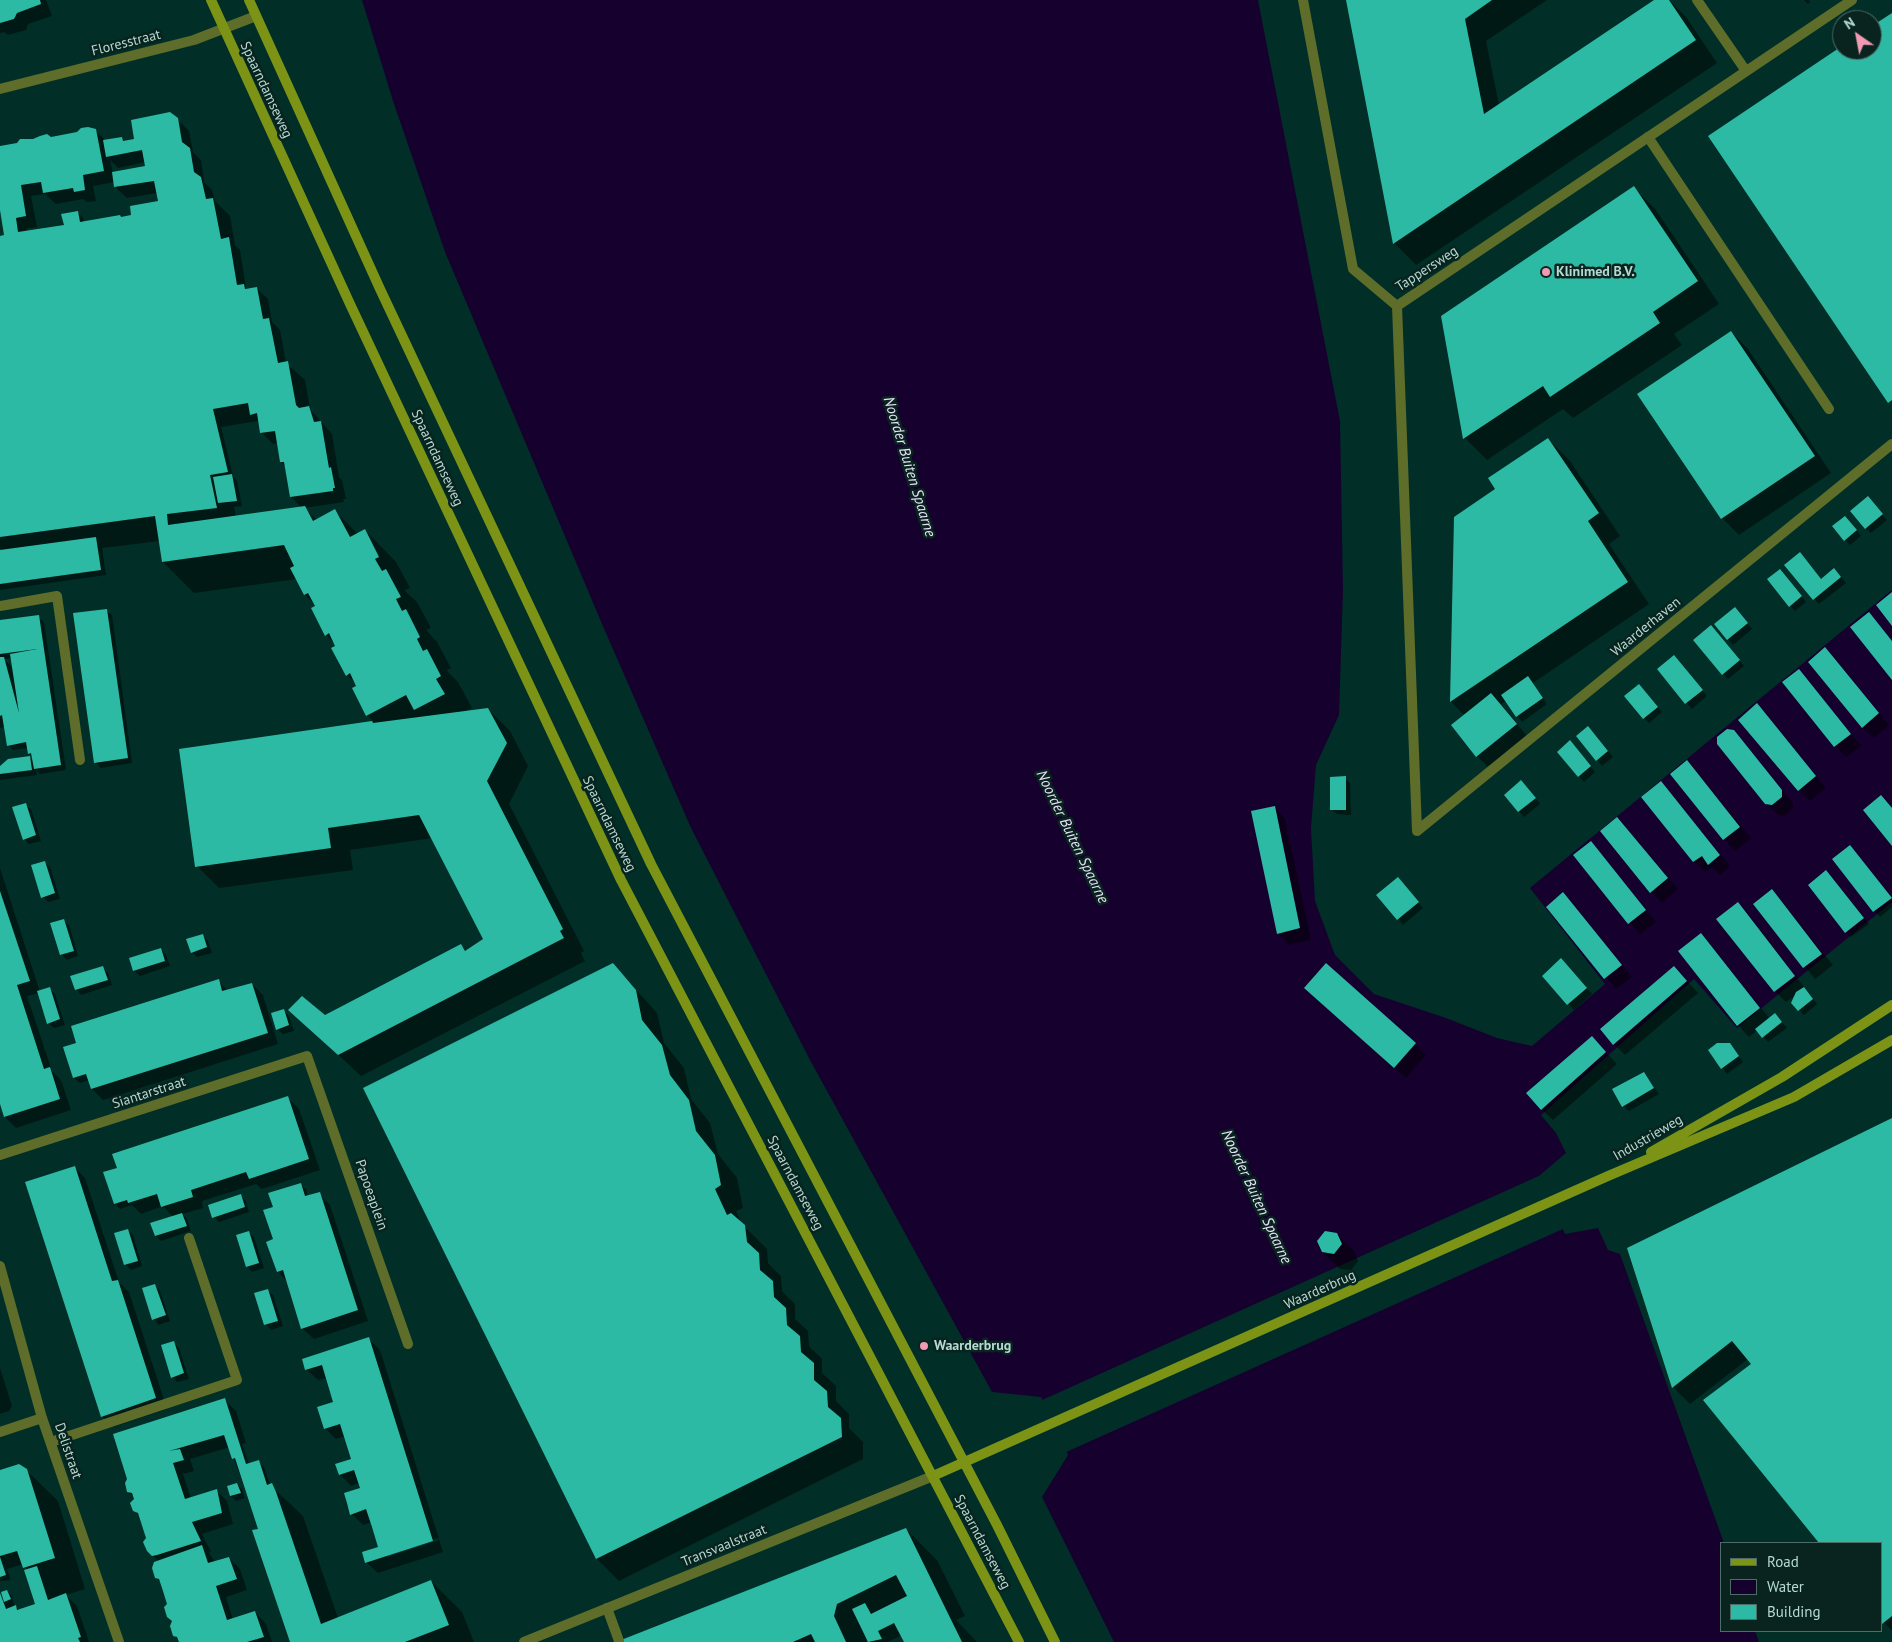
<!DOCTYPE html>
<style>
body{margin:0}
#map{position:relative;width:1892px;height:1642px;overflow:hidden;background:#012f28;font-family:"PT Sans",sans-serif}
canvas{display:block}
.legend{position:absolute;left:1720px;top:1542px;width:162px;height:90px;box-sizing:border-box;background:#09231e;border:1px solid #4e6c66;margin:0;padding:6px 9px;list-style:none;font-size:15px;color:#b5dad2}
.legend li{display:flex;align-items:center;gap:10px;height:25px}
.legend b{width:25px;border:1px solid #4e6c66}
.north{position:absolute;left:1832px;top:10px;width:50px;height:50px;box-sizing:border-box;background:#09231e;border:1px solid #4e6c66;border-radius:50%;rotate:327deg;font-size:14px;font-weight:700;line-height:20px;text-align:center;color:#b5dad2}
.north::after{content:'';display:block;margin:auto;width:18px;height:22px;background:#f09ab4;clip-path:polygon(50% 0,100% 100%,50% 72%,0 100%)}
</style>
<div id="map">
<canvas width="1892" height="1642"></canvas>
<ul class="legend">
<li><b style="height:6px;background:#7d9316"></b>Road</li>
<li><b style="height:14px;background:#16002e"></b>Water</li>
<li><b style="height:14px;background:#2dbaa5"></b>Building</li>
</ul>
<div class="north">N</div>
</div>
<script>
const g = document.querySelector('canvas').getContext('2d');
g.lineJoin = 'round';
function paint(path, color) {
  g.fillStyle = color;
  g.fill(path, 'evenodd');
}
function stroke(path, color, width, dash) {
  g.strokeStyle = color;
  g.lineWidth = width;
  g.lineCap = dash ? 'butt' : 'round';
  g.setLineDash(dash || []);
  g.stroke(path);
}
function label(font, color, halo, rows, align = 'center') {
  g.font = font + ' "PT Sans",sans-serif';
  g.lineWidth = 5;
  g.setLineDash([]);
  g.textBaseline = 'middle';
  g.strokeStyle = halo;
  g.fillStyle = color;
  for (const [text, x, y, turn = 0] of rows) {
    g.save();
    g.translate(x, y);
    g.rotate((+turn || 0) * Math.PI / 180);
    g.textAlign = isNaN(turn) ? turn : align;
    if (halo) g.strokeText(text, 0, 0);
    g.fillText(text, 0, 0);
    g.restore();
  }
}
paint(new Path2D(`
 M362,0H1258L1340,421L1343,590L1339,715L1316,765L1311,828L1315,901L1335,955L1374,994L1446,1018L1497,1038L1532,1046L1605,984L1530,888L1892,590V902L1737,1028L1694,979L1541,1115L1556,1133L1566,1153L1539,1176L1565,1234L1598,1228L1608,1250L1620,1254L1724,1543H1721V1631H1755L1759,1642H1114L1042,1497L1068,1455L1041,1397L992,1392L810,1060L691,828L602,624L445,252L393,101Z`), '#16002e');
paint(new Path2D(`
 M1541,1175L1565,1228L1064,1453L1040,1401Z`), '#012f28');
paint(new Path2D(`
 M0,0H46L52,16L28,24L26,30L8,35L4,32L0,33Z
 M1348,0H1547L1486,41L1499,105L1656,0H1669L1686,17L1717,63L1416,265L1394,243Z
 M1804,0H1809L1810,2L1808,4Z
 M177,119L189,131L193,152L201,160L204,182L212,190L215,201L230,216L235,245L240,250L246,288H256L268,299L272,322L280,330L286,363L305,380L310,409L332,434L339,477L342,480L346,499H343L344,502L304,508L317,520L335,511L358,534L365,530L396,562L410,588L405,590L406,592L417,602L431,628L426,630L428,632L437,642L451,668L447,670L448,672L458,682L472,708L463,712L488,709L510,731L528,766L509,804L584,951L581,953L585,961L361,1076L290,1010L324,1017L461,945L466,951L485,940L433,838L350,850L353,870L219,888L197,866L181,750L374,722L367,715L353,689L358,686L347,675L337,646L326,635L317,606L305,595L297,579L194,593L163,562L160,541L102,548L106,575L0,590V551H3L0,548V237L6,236L0,203V147L95,130L106,141L122,138L125,141L135,140ZM110,160L118,168L146,162L147,167L113,173ZM115,182V187L127,198L157,193L159,202L133,216L117,219L84,223L83,218L78,212L66,226L27,232L26,229L37,227L31,196L45,194L56,204L83,199L87,202L96,201L93,186ZM258,421L262,433L273,444L278,443L281,462L286,467L291,497L302,508L236,517L234,507L242,506L237,481L233,476L221,427Z
 M1634,188L1656,210L1719,304L1674,334L1682,345L1573,418L1563,409L1487,460L1465,438L1442,316Z
 M1731,332L1748,349L1831,473L1739,535L1722,518Z
 M1548,439L1570,461L1620,536L1609,544L1649,604L1533,683L1547,704L1522,722L1506,701L1501,704L1527,736L1488,767L1477,756L1465,716L1451,702L1455,517L1497,490Z
 M1873,503L1887,520L1871,533L1866,528Z
 M1850,522L1861,536L1850,545L1845,540Z
 M1785,575L1806,602L1795,611L1790,606Z
 M1839,575L1846,583L1819,604L1814,599L1822,580Z
 M106,610L112,615L132,763L101,768L96,763Z
 M1740,614L1752,629L1733,645L1715,624Z
 M1869,614L1892,640V678Z
 M38,617L44,622L66,770L40,774L36,770L37,775L0,780V768L30,758L34,762L29,748L13,750L8,745L5,727L0,728V621ZM12,658L13,668L4,659Z
 M1716,632L1744,666L1728,679L1723,674Z
 M1825,649L1889,725L1874,738L1862,727Z
 M1679,662L1707,696L1692,709L1658,670Z
 M1799,671L1861,746L1846,757L1835,746Z
 M1644,691L1662,712L1649,723L1644,718Z
 M1757,705L1826,788L1810,801L1799,790Z
 M1733,731L1793,803V809L1784,816L1778,815L1766,803Z
 M1594,733L1613,757L1602,766L1597,760Z
 M1575,747L1595,772L1584,782L1558,752Z
 M1687,762L1751,838L1735,851L1724,839Z
 M1345,778L1350,783L1351,815L1337,814L1331,809Z
 M1661,783L1730,866L1720,875L1712,867L1705,872L1694,861Z
 M1527,787L1540,804L1524,817L1505,795Z
 M25,804L31,809L41,841L29,844L24,839Z
 M1274,807L1285,819L1311,940L1289,945L1278,933Z
 M1617,818L1678,889L1662,903L1651,892Z
 M1590,843L1656,922L1640,934L1575,856Z
 M1855,852L1892,899V907L1880,917L1833,859Z
 M44,862L50,867L60,899L48,902L43,897Z
 M0,868L40,992L50,989L55,994L65,1025L54,1028L48,1023L39,993L27,996L52,1071L61,1080L71,1110L16,1128L5,1117L0,1100Z
 M1832,877L1869,924L1851,937L1846,932Z
 M1403,884L1423,908L1403,925L1378,895Z
 M1772,891L1833,965L1815,979L1755,904Z
 M1563,894L1632,977L1616,989L1548,907Z
 M1737,904L1749,915L1817,1004L1804,1015L1799,1010L1797,994L1786,1002L1775,991Z
 M63,920L69,925L78,956L67,960L61,954Z
 M202,935L208,941L212,953L197,957L192,952Z
 M1701,935L1770,1019L1780,1020L1787,1028L1768,1042L1758,1030L1749,1037L1738,1025L1680,951Z
 M161,949L166,955L170,966L140,976L134,971L130,959Z
 M613,964L657,1013L664,1043L684,1068L691,1099L710,1123L718,1154L737,1178L743,1208L736,1211L742,1224L767,1249L768,1263L781,1276L782,1291L795,1304V1319L808,1331L809,1346L822,1359V1373L836,1386V1401L849,1414V1428L863,1442V1459L619,1581L597,1559L364,1089Z
 M1566,965L1592,994L1574,1010L1544,976Z
 M103,968L108,973L112,985L81,995L76,989Z
 M1674,968L1698,993L1625,1055L1614,1044Z
 M218,981L228,991L252,984L263,995L278,1044L103,1100L92,1089L89,1080L80,1083L74,1078L65,1048Z
 M1317,999L1415,1044L1426,1055L1406,1078Z
 M284,1011L289,1016L294,1031L283,1034L277,1029Z
 M1592,1037L1617,1064L1553,1120L1541,1109Z
 M1730,1045L1743,1062L1727,1074L1709,1050Z
 M1644,1074L1659,1094L1629,1111L1623,1106Z
 M288,1098L299,1109L320,1170L262,1189L256,1184L202,1201L203,1208L182,1214L187,1219L191,1231L161,1241L156,1236L173,1217L163,1206L141,1214L132,1205L120,1209L115,1203L116,1169Z
 M1892,1120V1631L1881,1619V1543H1821L1705,1401L1752,1364L1748,1359L1690,1404L1674,1388L1629,1248Z
 M74,1167L85,1178L119,1282L129,1292L167,1409L113,1427L102,1416Z
 M300,1184L306,1189L308,1197L319,1194L330,1205L368,1321L314,1339L302,1328L288,1282L278,1272L274,1240L275,1208Z
 M240,1195L246,1201L249,1212L219,1222L214,1217Z
 M127,1230L133,1235L142,1266L131,1270L125,1264Z
 M248,1232L254,1237L264,1268L252,1272L247,1266Z
 M1337,1234L1354,1251L1358,1261L1351,1270L1340,1269L1323,1252Z
 M155,1285L160,1291L170,1321L159,1325L153,1319L144,1289Z
 M267,1290L273,1295L283,1326L271,1330L266,1324Z
 M369,1339L380,1350L443,1552L378,1573L366,1562L379,1548L372,1522L363,1525L352,1514L361,1489L359,1483L351,1486L340,1474L352,1460L345,1436L336,1439L325,1428L335,1403L327,1378L318,1380L306,1369ZM438,1538L439,1540L387,1557V1554Z
 M174,1343L179,1348L189,1379L177,1382L172,1377Z
 M0,1368L12,1406L9,1411L0,1414Z
 M225,1400L236,1411L246,1443L242,1444L249,1464L259,1462L264,1467L270,1485L303,1516L338,1618L431,1581L462,1612L474,1642H290L259,1529L230,1447L190,1459L194,1471L183,1474L191,1499L216,1490L227,1501L233,1524L202,1534L211,1552L209,1553L215,1562L229,1558L240,1569L247,1590L226,1597L233,1620L255,1612L266,1624L272,1642H180L174,1635L173,1621L161,1583L156,1577L158,1561L148,1551L147,1539L140,1516L134,1510L135,1498L128,1492L126,1483ZM182,1446L169,1454L167,1451Z
 M26,1470L58,1501L85,1589L66,1595L77,1606L89,1642H0V1597L6,1601L3,1593L7,1591L12,1596L14,1605L20,1611L37,1605L27,1570L23,1564L7,1569L11,1580L0,1581V1471Z
 M237,1484L242,1489L245,1498L236,1501L231,1496L228,1487Z
 M906,1529L937,1560L965,1616L956,1620L977,1642H905L902,1635L888,1642H869L867,1637L866,1642H619Z`), '#0007');
paint(new Path2D(`
 M0,0H40L41,4L17,13L14,19L0,23Z
 M1346,0H1492L1465,19L1484,114L1654,0H1669L1696,40L1393,244Z
 M1892,13V400L1888,403L1708,136L1842,46V50H1872V26Z
 M170,112L178,118L182,142L190,148L194,172L201,177L206,199L213,198L221,239L229,237L237,285L244,284L245,289L257,287L263,319L269,318L278,363L288,361L296,405L299,408L309,406L314,422L321,421L329,468L331,467L335,488H333V491L290,497L284,462H280L275,431L260,433L257,413L250,415L248,403L213,409L228,472L210,475L217,508L167,514L168,525L305,506L313,521L335,509L350,537L365,529L379,557L375,559L382,571L386,569L401,597L396,599L402,611L406,609L420,637L417,639L423,651L427,649L441,676L436,679L445,694L414,710L406,695L366,716L352,688L356,686L350,673L346,676L331,648L335,646L329,633L325,636L311,608L315,606L308,593L304,595L290,568L294,566L284,545L162,562L155,516L0,537V236L4,235L0,210V146L17,143L20,139H33L40,136L47,134L51,137L77,132L81,128L88,127L96,129L104,171L83,175L85,190L74,192L73,188L43,193L41,182L21,185L26,216L16,218L18,232L64,225L61,214L78,211L80,222L120,215L121,217L131,215L130,206L158,201L154,181L114,187L112,172L145,166L142,150L106,157L103,140L122,137L123,141L134,139L131,120Z
 M1634,186L1698,281L1653,312L1660,323L1550,397L1543,386L1463,439L1441,316Z
 M1731,331L1815,456L1721,519L1637,394Z
 M1548,438L1599,513L1588,521L1628,582L1450,702L1454,517L1495,489L1488,478Z
 M232,474L237,501L218,503L213,477Z
 M1868,496L1883,514L1865,529L1850,511Z
 M1845,516L1857,530L1844,541L1832,526Z
 M96,537L101,570L0,584V550Z
 M1800,552L1821,579L1834,568L1841,577L1813,600L1784,565Z
 M1780,569L1802,596L1789,607L1767,579Z
 M1892,592V626L1876,605Z
 M1735,607L1748,623L1727,640L1714,624Z
 M107,609L128,758L94,763L73,613Z
 M1869,612L1892,641V680L1850,627Z
 M39,615L61,765L34,769L31,753L28,754L26,742L7,746L2,715L0,716V657H4L19,713L10,654L37,649L0,654V620Z
 M1711,625L1740,660L1722,675L1693,640Z
 M1825,647L1879,713L1862,728L1808,662Z
 M1674,655L1703,690L1685,704L1657,669Z
 M1799,669L1851,734L1834,747L1782,682Z
 M1528,676L1543,698L1516,717L1501,695Z
 M1639,684L1658,707L1643,719L1624,696Z
 M1491,693L1517,724L1476,757L1451,725Z
 M1757,703L1816,776L1798,791L1738,720Z
 M488,708L507,743L487,781L563,929L560,931L564,938L338,1055L288,1010L302,996L325,1015L461,944L465,951L483,939L419,815L328,828L331,848L195,867L179,749L372,721L373,723Z
 M1588,726L1608,751L1596,761L1576,736Z
 M1727,729L1734,730L1782,790V797L1772,805L1765,804L1717,744V737Z
 M1570,740L1591,766L1578,777L1557,752Z
 M30,756L32,770L0,774V766L8,759Z
 M1687,760L1740,827L1723,840L1670,774Z
 M1346,776V810H1330V777Z
 M1521,780L1536,798L1518,812L1504,795Z
 M1661,781L1720,855L1708,865L1702,856L1693,862L1641,797Z
 M1881,795L1892,808V846L1863,810Z
 M26,803L36,835L23,840L12,807Z
 M1275,806L1300,928L1277,934L1251,811Z
 M1617,817L1668,878L1650,893L1600,831Z
 M1591,841L1646,910L1628,924L1573,855Z
 M1850,845L1892,898L1873,912L1832,859Z
 M45,861L55,893L41,898L31,865Z
 M1826,870L1864,918L1845,933L1808,885Z
 M1398,877L1419,902L1397,920L1376,895Z
 M1772,889L1822,954L1803,968L1753,904Z
 M0,891L30,981L17,985L44,1069L50,1067L60,1099L4,1117L0,1104Z
 M1563,892L1622,965L1604,979L1546,907Z
 M1738,902L1795,976L1774,992L1716,919Z
 M64,919L74,951L60,955L50,923Z
 M1701,933L1760,1008L1737,1026L1678,951Z
 M203,934L207,947L191,953L186,939Z
 M161,948L165,961L133,971L129,958Z
 M1561,958L1587,988L1567,1005L1542,976Z
 M613,963L636,990L642,1020L662,1045L670,1075L689,1100L696,1131L715,1155L721,1185L715,1189L727,1215L731,1213L745,1225L747,1242L759,1253L760,1270L773,1281L774,1297L786,1308L787,1325L800,1336L801,1352L814,1363V1380L827,1391L828,1407L841,1418L842,1437L596,1559L363,1088Z
 M1326,963L1416,1043L1394,1068L1304,988Z
 M103,966L108,980L75,990L70,976Z
 M1674,966L1687,981L1613,1045L1600,1029Z
 M219,979L222,991L252,983L268,1033L91,1089L86,1074L73,1078L63,1047L76,1043L71,1026Z
 M50,987L60,1019L47,1024L37,991Z
 M1804,987L1813,999L1798,1011L1791,1003L1796,992Z
 M284,1009L289,1025L276,1030L271,1013Z
 M1775,1013L1782,1022L1762,1038L1755,1029Z
 M1592,1036L1606,1052L1541,1110L1526,1093Z
 M1717,1043H1730L1739,1056L1721,1069L1708,1050Z
 M1644,1072L1654,1088L1622,1107L1612,1089Z
 M288,1096L309,1159L249,1179L246,1172L191,1190L193,1197L161,1207L157,1194L128,1203L127,1200L114,1204L103,1172L117,1168L112,1154Z
 M1892,1118V1616L1882,1624L1881,1543H1819L1703,1400L1751,1364L1732,1341L1672,1388L1627,1248Z
 M75,1166L112,1281L118,1280L156,1398L101,1417L25,1182Z
 M301,1183L305,1196L320,1192L358,1310L301,1329L283,1270L277,1272L266,1242L273,1239L263,1210L273,1207L268,1193Z
 M241,1194L245,1207L212,1218L208,1205Z
 M182,1213L187,1226L155,1236L150,1223Z
 M128,1229L138,1261L124,1265L114,1233Z
 M249,1231L259,1263L246,1267L236,1235Z
 M1325,1231L1337,1233L1342,1244L1334,1254L1322,1252L1317,1241Z
 M155,1284L166,1315L152,1320L142,1288Z
 M268,1289L278,1321L264,1325L254,1293Z
 M369,1337L433,1541L365,1563L362,1552L378,1547L372,1527L366,1509L350,1515L347,1503L344,1493L360,1488L354,1470L339,1475L335,1464L351,1459L340,1424L324,1429L317,1407L333,1402L322,1365L305,1370L302,1359Z
 M174,1341L184,1373L171,1378L161,1345Z
 M225,1398L246,1464L259,1460L267,1485L272,1483L276,1492L321,1624L431,1580L449,1625L405,1642H290L252,1530L258,1529L235,1458L232,1459L224,1435L169,1451L180,1449L184,1460L173,1463L185,1499L217,1489L222,1513L192,1522L201,1541L157,1555L152,1556L147,1551L143,1542L146,1538L138,1513L133,1511L130,1503L134,1499L132,1493L127,1492L125,1483L127,1479L113,1434Z
 M19,1464L27,1469L55,1558L23,1568L17,1551L0,1556V1470Z
 M237,1483L241,1493L230,1496L227,1486Z
 M906,1528L962,1642H904L894,1623L878,1631L882,1639L868,1642L852,1609L865,1603L871,1614L907,1596L896,1575L837,1604L834,1616L846,1642H815L811,1634L793,1642H616Z
 M202,1545L208,1563L229,1557L237,1579L216,1586L227,1620L255,1611L264,1637L247,1642H179L177,1637L173,1636L170,1626L172,1621L167,1617L164,1607L167,1604L163,1591L159,1579L155,1578L152,1568L154,1562Z
 M0,1557L6,1575L0,1577Z
 M37,1566L48,1600L66,1593L81,1637L78,1638L80,1642H0V1593L6,1609L16,1605L17,1610L35,1604L24,1570Z
 M7,1590L11,1599L4,1602L1,1592Z`), '#2dbaa5');
stroke(new Path2D(`
 M1648,137L1829,409
 M0,606L57,596L80,760
 M51,1442L237,1380L189,1238
 M607,1608L619,1641`), '#5e6d29', 10);
stroke(new Path2D(`
 M1303,0L1353,269L1397,306L1852,0
 M1697,0L1746,71
 M0,89L194,40L256,16
 M1397,306L1417,831
 M1417,831L1892,444
 M0,1155L307,1056L408,1344
 M0,1266L42,1418L119,1642
 M0,1432L42,1418
 M524,1642L933,1476`), '#5e6d29', 10);
stroke(new Path2D(`
 M211,0L350,304L621,880L1019,1642
 M249,0L380,289L651,864L997,1525L1055,1642
 M1651,1152L1782,1077L1892,1005
 M933,1476L1608,1176L1794,1097L1892,1040`), '#7d9316', 10);
for (const [x, y, r, color] of [
 [1546,272,5,"#f09ab4"],
 [924,1346,5,"#f09ab4"]
]) {
  const dot = new Path2D();
  dot.arc(x, y, r, 0, 2 * Math.PI);
  g.fillStyle = color;
  g.fill(dot);
  stroke(dot, '#09231e', 2);
}
label('14px', '#b5dad2', '#09231e', [
 ["Floresstraat",126,43,-14],
 ["Spaarndamseweg",266,90,65],
 ["Tappersweg",1427,269,-33],
 ["Spaarndamseweg",437,458,65],
 ["Waarderhaven",1646,627,-39],
 ["Spaarndamseweg",609,824,64],
 ["Siantarstraat",149,1093,-18],
 ["Industrieweg",1648,1138,-30],
 ["Spaarndamseweg",795,1183,62],
 ["Papoeaplein",371,1195,71],
 ["Waarderbrug",1320,1290,-24],
 ["Delistraat",68,1451,71],
 ["Spaarndamseweg",982,1542,62],
 ["Transvaalstraat",724,1546,-22]
]);
label('bold 14px', '#b5dad2', '#09231e', [
 ["Klinimed B.V.",1556,272],
 ["Waarderbrug",934,1346]
], 'left');
label('italic 15px', '#e8e0fa', '#09231e', [
 ["Noorder Buiten Spaarne",909,467,73],
 ["Noorder Buiten Spaarne",1072,837,64],
 ["Noorder Buiten Spaarne",1256,1197,65]
]);
</script>
